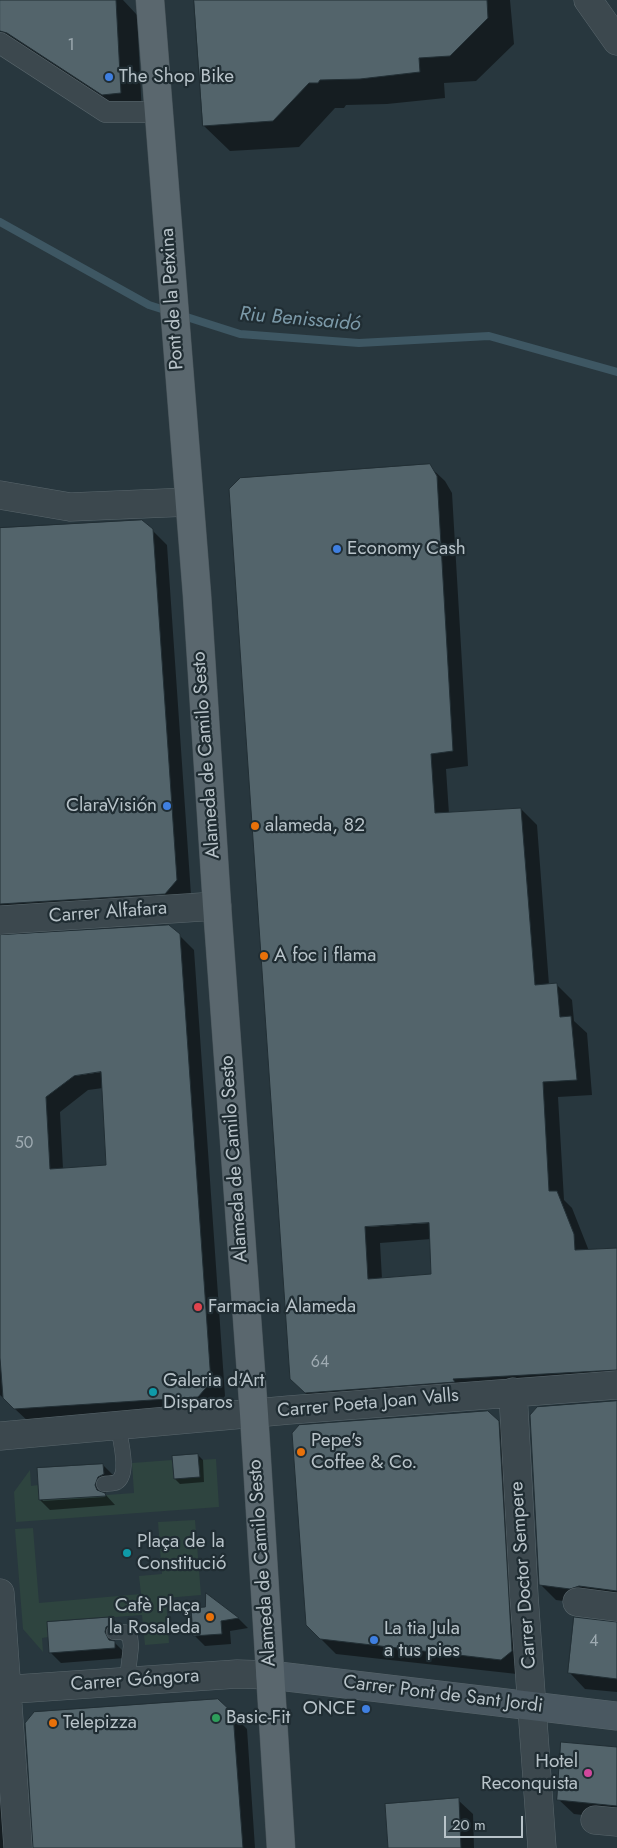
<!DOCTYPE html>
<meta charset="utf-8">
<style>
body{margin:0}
#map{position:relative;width:617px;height:1848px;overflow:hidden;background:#28373e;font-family:Jost,sans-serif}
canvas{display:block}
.scale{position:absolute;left:444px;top:1816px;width:79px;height:22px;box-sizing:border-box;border:2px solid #b8c3c9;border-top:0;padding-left:6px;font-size:15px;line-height:18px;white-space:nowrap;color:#b8c3c9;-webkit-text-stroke:4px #202d33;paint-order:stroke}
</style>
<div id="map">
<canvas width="617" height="1848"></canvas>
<div class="scale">20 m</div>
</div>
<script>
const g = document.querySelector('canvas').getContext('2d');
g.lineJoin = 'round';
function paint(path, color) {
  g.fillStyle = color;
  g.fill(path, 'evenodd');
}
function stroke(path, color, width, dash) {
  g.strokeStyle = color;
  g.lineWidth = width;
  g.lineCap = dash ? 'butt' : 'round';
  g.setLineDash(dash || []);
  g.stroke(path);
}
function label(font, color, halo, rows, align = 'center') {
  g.font = font + ' Jost,sans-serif';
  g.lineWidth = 4.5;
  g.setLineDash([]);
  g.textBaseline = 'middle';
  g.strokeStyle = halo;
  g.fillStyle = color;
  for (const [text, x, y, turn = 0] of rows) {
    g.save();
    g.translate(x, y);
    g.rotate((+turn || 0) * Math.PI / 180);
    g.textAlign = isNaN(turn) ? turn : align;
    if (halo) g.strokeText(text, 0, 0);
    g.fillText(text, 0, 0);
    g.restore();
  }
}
paint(new Path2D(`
 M216,1459L219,1507L16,1522L14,1492L30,1470L31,1486L38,1485L39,1500L134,1493L132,1463L172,1460L174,1479L199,1477V1460Z
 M195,1520L201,1595L166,1598L169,1643L145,1645L142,1615L48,1622V1637L42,1638L43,1652L23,1629L15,1529L33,1528L39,1603L141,1594L139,1576L162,1574L158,1522Z`), '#2e443f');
paint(new Path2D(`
 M0,0H123L137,15L142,115L125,116L0,39Z
 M195,0H510L514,44L476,81L444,83L445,98L387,104L346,105L344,108H335L299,147L230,151L204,126Z
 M429,466L445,481L452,493L468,766L446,769L449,814L521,809L537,825L549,985L556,984L572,1000L574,1021L587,1033L592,1095L558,1097L564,1200L572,1208L589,1251L617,1249V1386L307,1395L291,1379ZM431,1239L433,1275L382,1279L380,1243Z
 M0,530H152L167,545L191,895L0,921Z
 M179,935L194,950L225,1396L212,1411L30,1423L0,1395V937ZM103,1088L108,1167L63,1169L60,1112L88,1090Z
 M617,1402V1604H586L556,1600L540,1584Z
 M498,1421L514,1437L517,1674L336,1654L307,1625Z
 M198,1455L203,1460L204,1482L180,1484L175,1479Z
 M103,1465L113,1475V1484L107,1487L105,1494L115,1505L50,1510L40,1500ZM103,1494L105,1497L43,1501L42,1499Z
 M207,1595L239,1619L248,1628L230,1631L231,1644L205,1646L195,1636L206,1608Z
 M113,1619L123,1629L116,1637L114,1642L125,1653V1658L61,1663L51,1653Z
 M617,1624V1692L585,1689L570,1673Z
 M218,1700L247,1729L255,1848H35Z
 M0,1735L15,1848H0Z
 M617,1749V1819L574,1814L558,1799Z
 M458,1800L473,1814L474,1848H389Z`), '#0007');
stroke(new Path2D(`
 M0,222L149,305L240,334L359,343L489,336L617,372`), '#3e5763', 8);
const building = new Path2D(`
 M0,0H116L121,93L102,95L7,33L0,31Z
 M194,0H487L488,18L450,56L419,58L420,72L360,79L320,80L318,83H309L273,121L203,126Z
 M430,464L437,476L453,751L431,754L435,813L521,808L535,985L557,983L560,1017L571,1016L577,1080L543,1082L549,1191H557L574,1234L575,1250L617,1248V1370L453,1379L455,1382L305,1393L290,1379L229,489L240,478ZM429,1223L431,1274L368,1279L365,1227Z
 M142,520L153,529L177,880L165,894L0,904V528Z
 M169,925L180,934L211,1382L198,1397L14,1409L3,1398L0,1358V935ZM101,1072L106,1165L50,1169L46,1097L74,1076Z
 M617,1401V1591L579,1586L570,1589L539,1585L530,1415L537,1407Z
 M488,1411L499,1421L512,1651L501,1660L320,1639L306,1625L292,1433L299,1425Z
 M198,1454L200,1477L174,1479L172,1456Z
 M103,1464L104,1474L98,1477L95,1485L97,1490L105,1493L106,1496L39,1500L37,1468Z
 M206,1593L239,1618L221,1621L222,1634L193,1636L191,1608L205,1607Z
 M114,1617V1623L106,1627L105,1632L109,1640L115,1641V1648L49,1653L47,1622Z
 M574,1617L617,1622V1679L568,1673Z
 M218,1699L233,1713L243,1848H33L25,1723L34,1712Z
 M561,1742L617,1747V1806L557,1800Z
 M459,1798L461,1848H388L385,1804Z`);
paint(building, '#53646b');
stroke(building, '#222f35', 1);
const service = new Path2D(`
 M104,1484C108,1483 113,1484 117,1482C130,1474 120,1439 118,1426
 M114,1632H124L130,1637L131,1646L127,1681`);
const pedestrian = new Path2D(`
 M0,43L106,112H158`);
const minor = new Path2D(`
 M588,0L617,41
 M0,920L217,906
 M513,1392L524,1596L542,1848
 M0,1436L289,1410L617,1385
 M0,1593L18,1848
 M577,1602L617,1607
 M0,1690L237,1674L270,1675
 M595,1820L617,1822`);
const tertiary = new Path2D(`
 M0,495L70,507L189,502`);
const secondary = new Path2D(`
 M270,1675L617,1716`);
const primary = new Path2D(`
 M150,0L197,595L217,906L254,1414L281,1848`);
stroke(service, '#59666c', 16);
stroke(pedestrian, '#59666c', 22);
stroke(minor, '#59666c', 29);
stroke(tertiary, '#59666c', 29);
stroke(secondary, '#59666c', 29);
stroke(primary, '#48545a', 29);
stroke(service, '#3c484e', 15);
stroke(pedestrian, '#3c484e', 21);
stroke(minor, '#3c484e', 28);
stroke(tertiary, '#3c484e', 28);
stroke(secondary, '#4a5861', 28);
stroke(primary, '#5a676e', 28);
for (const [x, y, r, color] of [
 [109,77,5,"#3f7fe0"],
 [337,549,5,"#3f7fe0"],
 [167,806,5,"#3f7fe0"],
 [255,826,5,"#e8710a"],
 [264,956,5,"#e8710a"],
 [198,1307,5,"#e0444e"],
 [153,1392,5,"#0f9aa8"],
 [301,1452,5,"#e8710a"],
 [127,1553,5,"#0f9aa8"],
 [210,1617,5,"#e8710a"],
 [374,1640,5,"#3f7fe0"],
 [366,1709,5,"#3f7fe0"],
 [216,1718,5,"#2e9e5b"],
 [53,1723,5,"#e8710a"],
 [588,1773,5,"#d1479c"]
]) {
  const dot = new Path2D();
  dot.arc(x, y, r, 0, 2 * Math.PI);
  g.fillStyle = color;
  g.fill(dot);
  stroke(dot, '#202d33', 2);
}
label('16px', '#9fabb2', null, [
 ["1",71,46],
 ["50",24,1144],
 ["64",320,1363],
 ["4",594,1642]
]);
label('19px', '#b8c3c9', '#202d33', [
 ["The Shop Bike",119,77],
 ["Economy Cash",347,549],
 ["ClaraVisión",157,806,"right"],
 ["alameda, 82",265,826],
 ["A foc i flama",274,956],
 ["Farmacia Alameda",208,1307],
 ["Galeria d'Art",163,1381],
 ["Disparos",163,1403],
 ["Pepe's",311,1441],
 ["Coffee & Co.",311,1463],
 ["Plaça de la",137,1542],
 ["Constitució",137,1564],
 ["Cafè Plaça",200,1606,"right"],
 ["la Rosaleda",200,1628,"right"],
 ["La tia Jula",384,1629],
 ["a tus pies",384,1651],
 ["ONCE",356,1709,"right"],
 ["Basic-Fit",226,1718],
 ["Telepizza",63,1723],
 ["Hotel",578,1762,"right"],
 ["Reconquista",578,1784,"right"]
], 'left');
label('19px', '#b8c3c9', '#202d33', [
 ["Pont de la Petxina",173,299,-94],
 ["Alameda de Camilo Sesto",207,755,-94],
 ["Carrer Alfafara",108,913,-4],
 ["Alameda de Camilo Sesto",235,1159,-94],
 ["Carrer Poeta Joan Valls",368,1404,-5],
 ["Alameda de Camilo Sesto",263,1563,-94],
 ["Carrer Doctor Sempere",524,1575,-94],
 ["Carrer Góngora",135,1681,-4],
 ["Carrer Pont de Sant Jordi",443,1695,7]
]);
label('italic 20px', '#7c9aa9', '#202d33', [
 ["Riu Benissaidó",300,320,5]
]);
</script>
